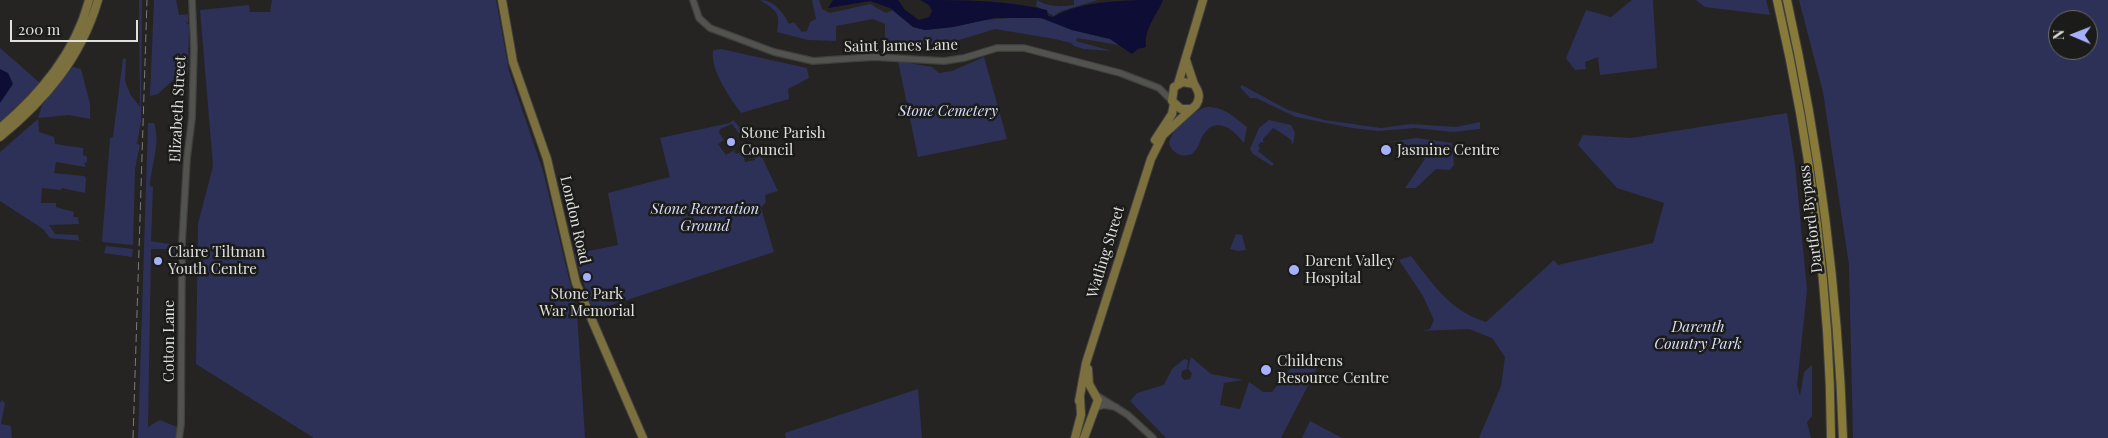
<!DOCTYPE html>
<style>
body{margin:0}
#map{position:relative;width:2108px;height:438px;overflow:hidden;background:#252422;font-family:"Playfair Display",serif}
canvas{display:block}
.north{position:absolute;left:2048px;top:10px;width:50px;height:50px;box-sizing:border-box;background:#1b1b19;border:1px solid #6a6a68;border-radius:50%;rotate:271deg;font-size:14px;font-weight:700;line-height:20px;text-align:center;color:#e0e0de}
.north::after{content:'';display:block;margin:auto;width:18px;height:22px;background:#a6b1fc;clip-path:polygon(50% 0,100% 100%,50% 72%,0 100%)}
.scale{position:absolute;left:10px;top:20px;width:128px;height:22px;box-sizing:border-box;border:2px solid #e0e0de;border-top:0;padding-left:6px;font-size:15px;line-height:18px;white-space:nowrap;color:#e0e0de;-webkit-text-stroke:4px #1b1b19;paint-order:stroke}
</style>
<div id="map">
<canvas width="2108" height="438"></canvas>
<div class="north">N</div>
<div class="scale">200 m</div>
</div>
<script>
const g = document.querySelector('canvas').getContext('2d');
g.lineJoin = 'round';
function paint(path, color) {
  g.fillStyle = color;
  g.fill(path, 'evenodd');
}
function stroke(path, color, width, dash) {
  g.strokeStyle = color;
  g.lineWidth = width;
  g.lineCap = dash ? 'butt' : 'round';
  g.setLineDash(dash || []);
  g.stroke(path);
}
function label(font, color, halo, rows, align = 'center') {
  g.font = font + ' "Playfair Display",serif';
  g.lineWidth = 5;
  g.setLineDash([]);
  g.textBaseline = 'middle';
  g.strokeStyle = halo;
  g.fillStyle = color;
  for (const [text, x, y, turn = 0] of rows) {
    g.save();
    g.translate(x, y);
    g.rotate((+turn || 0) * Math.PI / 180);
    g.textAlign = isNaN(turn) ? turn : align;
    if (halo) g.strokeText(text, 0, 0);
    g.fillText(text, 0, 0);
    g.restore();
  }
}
paint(new Path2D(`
 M139,0H142L141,121L137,144L140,145L135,169L133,245L102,242L110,138L113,137L123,58L126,59L125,81L130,94L140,107Z
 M154,0H176L179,15L188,14V23L183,20L189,25L188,75L184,70L158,94L150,96Z
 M272,0H496L509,71L543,171L577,312L585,438H314L196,364L198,224L213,166L200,10L249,5L250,12H270Z
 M760,0C775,0 783,13 789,24L794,22L802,32L807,31L810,22L816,19L812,0H819L822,9L830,13L870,4L886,13L893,10L913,27L925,30L953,27L983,20L1025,17L1046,19L1072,30L1110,39L1119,45L1077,38L1076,41L1112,51L1084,49L1074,46L1071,43L1055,39L995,29L946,44L883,42L885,41V24L873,19L836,26V41L808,40L777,32C781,12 776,11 760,0Z
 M1037,0C1048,7 1061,7 1074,5V0H1098L1061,11L1054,16L1036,6Z
 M1632,0H1653L1657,68L1600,75L1598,57L1585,62L1586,69L1575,70L1566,58L1586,10L1611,17Z
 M1696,0H1766L1770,15L1705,7Z
 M1799,0H2108V438H1853L1849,265L1823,92ZM2058,20H2088V50H2058Z
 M0,48L40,83L0,122Z
 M721,49L807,68L809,78L788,89L789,99L741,113C730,98 710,70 713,50Z
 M984,57L1007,139L918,157L898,61L932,67L939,73L952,71Z
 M73,67L81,69L90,104V119L69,115L38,118L42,105Z
 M1242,85L1288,110L1324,120L1381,128L1411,124L1456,127L1480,122V129L1453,132L1415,128L1378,131L1352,128L1296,117L1256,98H1250L1240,87Z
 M1207,107C1225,107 1234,117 1247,127L1244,143C1234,130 1215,113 1202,137C1199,143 1198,149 1192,154C1181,158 1172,153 1169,143C1172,129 1192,111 1207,107Z
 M1787,113L1795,164L1807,290L1797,385L1800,396L1804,372L1812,365V416L1807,422L1811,438H1479L1501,386L1505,357L1492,338L1469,329L1422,331L1430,329L1434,320L1423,296L1399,260L1411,256C1433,284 1450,311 1486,322L1554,260L1558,265L1653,243L1664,203L1617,188L1578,145L1583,135L1631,138Z
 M38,119L39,132L54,137L55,144L83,148V155L87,157V162L84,163L86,167L56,162L54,173L84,176L86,178L85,193L62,188L61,190L42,188L41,203H56V207L74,212L73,217H78L79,224L49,225L55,234L78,235L79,240L84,241L50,238L43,229L0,201V152Z
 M733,120L749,138L745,141L732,124L720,129L719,133L724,140L718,144L726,155L736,149L734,151L736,154L745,150L743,153L745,162L755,160L753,152L759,151L778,191L765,195L766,202L761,208L774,252L593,311L574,254L618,245L608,193L670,177L660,138L730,123Z
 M1269,120L1291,125L1295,133L1293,144L1291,143L1292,141C1285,135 1279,131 1273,128L1263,139V143L1261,142L1258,146L1260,148L1258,151L1274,164L1272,166L1253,154L1250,149L1259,128Z
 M148,123H154C161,143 151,166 150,186L153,187L151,241L175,245L179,249V259H174L177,258L178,254L174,253V250L168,251L167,249H151L148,427L160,420L179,428L177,438H138Z
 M1417,138L1452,143L1454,165L1450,170L1436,169L1416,188H1405L1425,159L1410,146L1406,149L1399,142H1389Z
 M1236,234L1242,235L1246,250L1238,251L1230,249Z
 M106,246L133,249L132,257L104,253Z
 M1302,354L1304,365L1308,367L1314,365L1318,366L1281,438H1166L1130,401L1137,393L1164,385L1172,369L1184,359L1188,360L1187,369L1182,371L1181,376L1184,380L1190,379L1192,373L1188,369L1191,357L1211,374L1243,380L1224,383L1220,405L1240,409L1249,382L1263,392H1272Z
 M918,389L922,438H786L785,433Z
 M2,400L5,403L1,424L11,426L12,438H0V403Z
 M1310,421L1342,438H1302Z`), '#2d3157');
paint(new Path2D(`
 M833,0H898L905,10L919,20L929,17L932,11L929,5L920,0C964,0 1005,0 1047,10L1048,16L1053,17C1082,0 1128,0 1163,0C1156,17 1144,28 1146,47L1138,49L1132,54L1110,39L1072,30L1041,18H995L953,27L925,30L913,27L890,8L870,1L828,8Z
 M0,69L8,73L13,84L0,103Z`), '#0e0d35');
const tertiary = new Path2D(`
 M693,0L699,18L710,28L774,52L813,61L874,57L944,61L964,58L997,48H1024L1120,73L1159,88L1172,101
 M1096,395L1128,415L1153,438
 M1097,407L1104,405L1116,407
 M179,438L181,424L182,243L187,158L192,118L194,48L192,0`);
const primary = new Path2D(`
 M502,0L513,62L547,159L576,283L643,438
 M1186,60L1194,84
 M1178,84L1203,0
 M0,128C41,93 75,53 89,0
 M0,137C46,99 81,58 98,0
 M1155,140L1172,114L1174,104
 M1079,401L1086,363L1151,159L1163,135L1196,105C1201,97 1199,92 1194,84L1183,82L1174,87L1172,101L1181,109H1191
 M1075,438L1081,415L1080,397
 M1084,438L1098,400L1089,384L1088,369`);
const trunk = new Path2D(`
 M1777,0C1810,143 1830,291 1831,438
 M1787,0C1819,144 1838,290 1843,438`);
stroke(tertiary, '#40403e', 8);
stroke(primary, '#40403e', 10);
stroke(trunk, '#40403e', 10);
stroke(tertiary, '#52524f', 5.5);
stroke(primary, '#7b703e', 8);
stroke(trunk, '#887a38', 8);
stroke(new Path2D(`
 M133,438L147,0`), '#7c7b79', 1, [8, 4]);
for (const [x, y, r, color] of [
 [731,142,5,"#a6b1fc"],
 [1386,150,6,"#a6b1fc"],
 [158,261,5,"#a6b1fc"],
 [1294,270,6,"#a6b1fc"],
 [587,277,5,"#a6b1fc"],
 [1266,370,6,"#a6b1fc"]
]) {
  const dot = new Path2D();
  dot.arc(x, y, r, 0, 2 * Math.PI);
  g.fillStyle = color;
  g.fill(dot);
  stroke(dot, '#1b1b19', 2);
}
label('15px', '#e0e0de', '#1b1b19', [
 ["Saint James Lane",901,46,-1],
 ["Elizabeth Street",178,109,-87],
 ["Dartford Bypass",1811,219,-97],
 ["London Road",575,220,77],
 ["Watling Street",1106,252,-73],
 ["Cotton Lane",169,341,-90]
]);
label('italic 15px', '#d9dffe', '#1b1b19', [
 ["Stone Cemetery",948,111],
 ["Stone Recreation",705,209],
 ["Ground",705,226],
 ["Darenth",1698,327],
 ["Country Park",1698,344]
]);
label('15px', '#e0e0de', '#1b1b19', [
 ["Stone Parish",741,133],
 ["Council",741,150],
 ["Jasmine Centre",1397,150],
 ["Claire Tiltman",168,252],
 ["Youth Centre",168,269],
 ["Darent Valley",1305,261],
 ["Hospital",1305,278],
 ["Stone Park",587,294,"center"],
 ["War Memorial",587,311,"center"],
 ["Childrens",1277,361],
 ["Resource Centre",1277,378]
], 'left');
</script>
